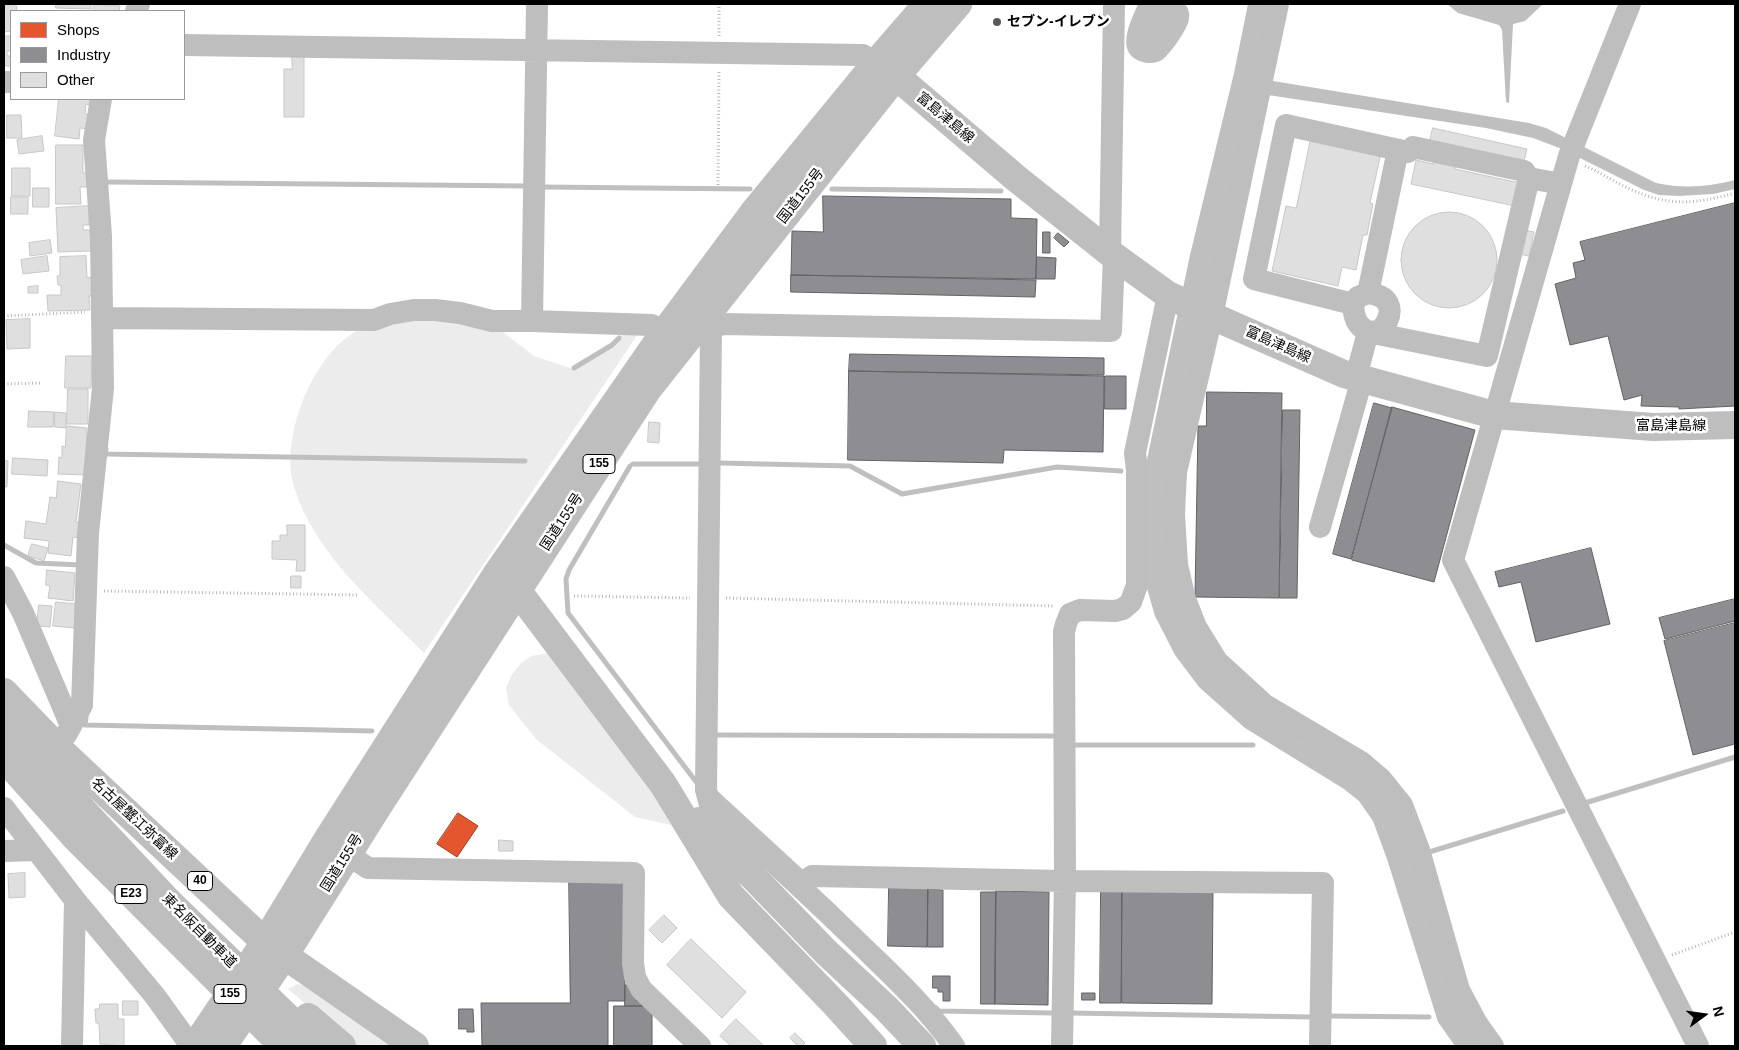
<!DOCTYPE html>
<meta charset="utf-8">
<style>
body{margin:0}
#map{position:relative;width:1739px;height:1050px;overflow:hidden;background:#fff;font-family:Arial,sans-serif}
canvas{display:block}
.frame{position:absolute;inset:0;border:5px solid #000;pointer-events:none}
.legend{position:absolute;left:10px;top:10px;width:175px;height:90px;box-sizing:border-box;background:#fff;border:1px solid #999;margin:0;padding:6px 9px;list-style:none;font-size:15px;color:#000}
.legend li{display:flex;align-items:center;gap:10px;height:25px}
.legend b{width:25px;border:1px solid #999}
.north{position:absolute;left:1679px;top:990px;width:50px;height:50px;-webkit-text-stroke:4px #fff;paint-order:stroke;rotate:76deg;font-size:14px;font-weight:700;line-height:20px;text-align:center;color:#000}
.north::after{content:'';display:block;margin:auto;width:18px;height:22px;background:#000;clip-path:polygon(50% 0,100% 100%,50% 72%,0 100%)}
</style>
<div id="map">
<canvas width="1739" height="1050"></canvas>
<div class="frame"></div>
<ul class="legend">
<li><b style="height:14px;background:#e4572e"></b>Shops</li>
<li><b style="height:14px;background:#8d8d92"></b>Industry</li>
<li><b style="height:14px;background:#dfdfdf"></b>Other</li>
</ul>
<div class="north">N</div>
</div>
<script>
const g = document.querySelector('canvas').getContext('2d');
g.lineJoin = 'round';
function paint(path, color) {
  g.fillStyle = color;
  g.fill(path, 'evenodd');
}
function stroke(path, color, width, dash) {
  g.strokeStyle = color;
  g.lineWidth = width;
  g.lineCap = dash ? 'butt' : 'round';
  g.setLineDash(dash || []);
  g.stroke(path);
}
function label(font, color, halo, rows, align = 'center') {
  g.font = font + ' Arial,"Noto Sans JP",sans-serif';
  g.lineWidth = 5;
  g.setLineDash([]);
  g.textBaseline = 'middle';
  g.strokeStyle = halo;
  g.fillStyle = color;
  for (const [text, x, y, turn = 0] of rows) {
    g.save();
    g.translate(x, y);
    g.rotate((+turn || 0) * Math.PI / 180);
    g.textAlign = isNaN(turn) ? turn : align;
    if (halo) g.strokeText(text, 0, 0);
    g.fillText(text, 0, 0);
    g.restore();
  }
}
paint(new Path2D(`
 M423,314L495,326L534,356L576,370L614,345L626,329L640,331L424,653C376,604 315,555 294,487C285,457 294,419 307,391C320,363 339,336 370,325C386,319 406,318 423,314Z
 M547,653L558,660L654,791L671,825L635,817L536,739L509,705L506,688L512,674L521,663L532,656Z
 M297,984L309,987L398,1046H355L288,989Z`), '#ececec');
paint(new Path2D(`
 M1138,4H1185C1188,8 1190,13 1189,18C1189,28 1170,54 1162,60C1157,63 1148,64 1143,62C1114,54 1130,23 1138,4Z
 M1248,4H1269L1267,80L1529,123L1546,128L1656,183C1684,189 1708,187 1735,180V189L1713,194L1679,196L1659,195L1644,190L1562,149L1533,138L1486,128L1268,95L1175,442L1183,622L1361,773L1395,811L1482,1046H1455L1438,1022L1387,859L1373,821L1359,801L1344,789L1245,728L1199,687L1175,655L1155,616L1146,585L1145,469L1190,255L1234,73Z
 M1447,4H1543L1525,21L1513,24L1509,103L1506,102L1502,30L1499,25L1458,13Z`), '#bfbfbf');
const shops = new Path2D(`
 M458,813L478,826L457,857L437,844Z`);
paint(shops, '#e4572e');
stroke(shops, '#a03d20', 1);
const industry = new Path2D(`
 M823,196L1011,199V218L1037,219L1036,279L791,275L792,231L823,232Z
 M1735,203V406L1679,409V407L1641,406L1642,395L1624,400L1608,336L1570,345L1555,284L1576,278L1573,263L1585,260L1580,242Z
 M1043,232H1050V253H1043Z
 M1058,233L1069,242L1064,247L1054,238Z
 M1037,257L1056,258L1055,279H1036Z
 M791,275L1036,280L1035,297L791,292Z
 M850,354L1104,358V375L849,371Z
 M849,371L1104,376L1103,452L1004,450L1003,463L848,460Z
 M1105,376H1126V409H1105Z
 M1207,392L1282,393L1279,598L1195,597L1198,426H1206Z
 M1374,403L1392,408L1351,559L1333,554Z
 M1392,407L1475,430L1434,582L1352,560Z
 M1283,410H1300L1297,598H1280Z
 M1591,548L1610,624L1536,642L1521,582L1499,587L1495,572Z
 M1735,599V621L1665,639L1659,618Z
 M1735,623V744L1693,755L1664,641Z
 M569,874H624L625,1001H608V1046H482L481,1003H570Z
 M889,888H928L927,947L888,946Z
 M928,889L943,890V947H928Z
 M996,891L1049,892L1048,1005L995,1004Z
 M1101,891H1122L1121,1003H1100Z
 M1122,891H1213L1212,1004L1122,1003Z
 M981,892H996L995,1004H981Z
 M933,976H950V1001H943V992H938V988H933Z
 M625,985H631L637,990V1001H647L652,1006H625Z
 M1082,993H1095V1000H1082Z
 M614,1006H652V1046H614Z
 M459,1009H473L474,1032H467V1029H459Z`);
paint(industry, '#8d8d92');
stroke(industry, '#636366', 1);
stroke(new Path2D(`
 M108,182L527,186
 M542,187L750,189
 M832,189L1001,191
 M574,368L612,345L619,338
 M106,449L105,454L525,461
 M719,463L850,466L902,494L1057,467L1121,471
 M633,464H699
 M630,466L569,570L566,579L568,613L697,783
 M4,545L36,563L81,565
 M86,718L85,725L372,731
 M715,735L1053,736
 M1075,745H1253
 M715,792L803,873
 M1585,803L1735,757
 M1426,853L1563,811
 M936,1008L939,1011L1052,1013
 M1070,1013L1311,1017
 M1326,1016L1429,1017`), '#bfbfbf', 5);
const building = new Path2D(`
 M4,4H16L17,11H11V31L4,32Z
 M56,4H91V9L56,8Z
 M94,4L120,6L119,11H93Z
 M4,36H11V51H7V56H11V66H4Z
 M292,55H304V117H284V69H292Z
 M59,99H90L89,105L86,104L85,114L91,115L89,129L80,128L79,139L55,136Z
 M7,115H21L22,138H7Z
 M1433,128L1527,149L1524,161L1430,141Z
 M42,136L44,151L19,154L17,140Z
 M1311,138L1381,153L1370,203L1373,204L1367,235H1363L1356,270L1342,267L1338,286L1272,271L1286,206L1296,208Z
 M56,145H83V173H87V187H80L81,204H56Z
 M1434,159L1456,163L1455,169L1520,183L1515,206L1411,184L1416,160L1433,164Z
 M12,168H30V196H12Z
 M33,188H49V207H33Z
 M11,197H28V214H11Z
 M89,206V225H83V230H90L91,251L58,252L56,208Z
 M1401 260a48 48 0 1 1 96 0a48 48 0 1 1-96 0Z
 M1524,230L1534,232L1529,256L1519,254Z
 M50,240L52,253L30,256L29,243Z
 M47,256L49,271L23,274L21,260Z
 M86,256L87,278L93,277V296H89L90,310L48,311L47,295H61V285H58L57,276H60V257Z
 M38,286V293H28V287Z
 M30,319V348L7,349L6,320Z
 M66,356H92L91,388H65Z
 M68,389H88V424H67Z
 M29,411L54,412L53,427H28Z
 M55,412L66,413V428L55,427Z
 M649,422L660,423L659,443L648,442Z
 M67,426L87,428L85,475L58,474L59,457L62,458V446L65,447Z
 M13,458L48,460L47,476L12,474Z
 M4,460L8,461L7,487H4Z
 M58,481L81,484L76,522L82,523L80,538L73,537L71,556L48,553L49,541L24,538L26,521L46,524L50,497L56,498Z
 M287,525H305V571H296L297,560L272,559V541H280V535H287Z
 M32,544L48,548L44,561L28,556Z
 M47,570L75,573L73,601L48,598L50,586L46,585Z
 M291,576H301V588H291Z
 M56,602L77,604L74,628L53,626Z
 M39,605L52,606L50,627L37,626Z
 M499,840L513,841V851H499Z
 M25,873V897L9,898L8,874Z
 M664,915L677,928L662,943L649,930Z
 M691,939L746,992L722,1018L667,965Z
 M123,1001H138V1015H123Z
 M100,1004H118V1019H124V1046L100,1044L99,1023H96L95,1009H99Z
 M736,1019L764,1046H731L720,1036Z
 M795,1033L805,1043L802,1046H798L790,1038Z`);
paint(building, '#dfdfdf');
stroke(building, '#c7c7c7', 1);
stroke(new Path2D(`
 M719,36V4
 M1585,166C1600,172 1614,182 1630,189C1669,207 1695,204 1735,193
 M718,185L719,72
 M4,316L85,312
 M4,384L41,383
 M104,591L358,595
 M574,596L690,598
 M726,598L1055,606
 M1672,955L1735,932`), '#b9b9b9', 3, [1, 2.5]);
stroke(new Path2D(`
 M1278,4L1212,316L1176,472L1174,514L1177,565L1185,599L1196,627L1217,661L1265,705L1361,762L1381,779L1402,805L1419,850L1459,990L1476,1022L1493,1046
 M1630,4L1569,156L1453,560L1698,1046
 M136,11L139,4
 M184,45L863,55L890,72
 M4,82H11
 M1529,178L1524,171L1413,147L1408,152L1286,125L1254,279L1353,304C1354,318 1356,325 1368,332L1487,356L1529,178L1561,184
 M1110,252L1114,4
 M1353,304L1358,297L1368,293L1398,150
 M103,318L374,320L390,314L414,310H435L460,313L492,321H532L652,325L663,334
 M532,321L537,4
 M702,321L711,329L706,790L710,805C762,851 814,899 864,948C896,979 928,1009 954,1046
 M711,329L722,324L1111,331L1114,256
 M1356,377L1368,332L1380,331C1396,313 1392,296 1368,293
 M1320,527L1362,379
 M4,577L23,613L71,726L66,735
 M71,726L82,705L88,533L103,388L101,236L94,140L101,99
 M4,808L75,900L155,996L191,1046
 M4,851L36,850
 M347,854L368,868L634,873L633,963L635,977L641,989L700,1046
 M800,885L812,876L1065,881L1323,883L1320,1046
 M72,1046L75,900
 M1062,1046L1065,881L1064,632L1066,624L1070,614L1080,610L1115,611L1123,609L1131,602L1137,585V470L1135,453L1168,295`), '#bebebe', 22);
stroke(new Path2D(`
 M896,76L1017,179L1114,256L1168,295L1212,316L1344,374L1494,415L1653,427L1735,425
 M4,692L59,749L265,942L415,1046`), '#bebebe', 28);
stroke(new Path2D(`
 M504,581L517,590L663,784L731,896L836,1005L873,1046
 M4,724L63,789L168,901L317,1046
 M4,758L74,836L283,1046
 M699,821L826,952L886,1008L922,1046
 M308,1017L342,1046
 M195,1046L265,942L327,840L496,575L663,334L753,213L876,63L927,4
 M223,1046L284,956L377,808L648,389L896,76L958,4`), '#bebebe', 28);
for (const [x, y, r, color] of [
 [997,22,5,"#595959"]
]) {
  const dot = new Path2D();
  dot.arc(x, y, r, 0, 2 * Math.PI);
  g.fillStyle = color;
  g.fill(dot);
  stroke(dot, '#fff', 2);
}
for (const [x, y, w] of [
 [599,464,32],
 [200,881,25],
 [131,894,32],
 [230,994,32]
]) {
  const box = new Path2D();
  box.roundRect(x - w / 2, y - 9.5, w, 19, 4);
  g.fillStyle = '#fff';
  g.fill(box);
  stroke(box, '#000', 1);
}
label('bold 12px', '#000', null, [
 ["155",599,464],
 ["40",200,881],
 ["E23",131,894],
 ["155",230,994]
]);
label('bold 14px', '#000', '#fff', [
 ["セブン-イレブン",1007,22]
], 'left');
label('14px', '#000', '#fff', [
 ["富島津島線",945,118,40],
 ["国道155号",801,196,-52],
 ["富島津島線",1278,345,24],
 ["富島津島線",1671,426],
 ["国道155号",562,522,-57],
 ["名古屋蟹江弥富線",134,819,43],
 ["国道155号",342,863,-58],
 ["東名阪自動車道",199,931,45]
]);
</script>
